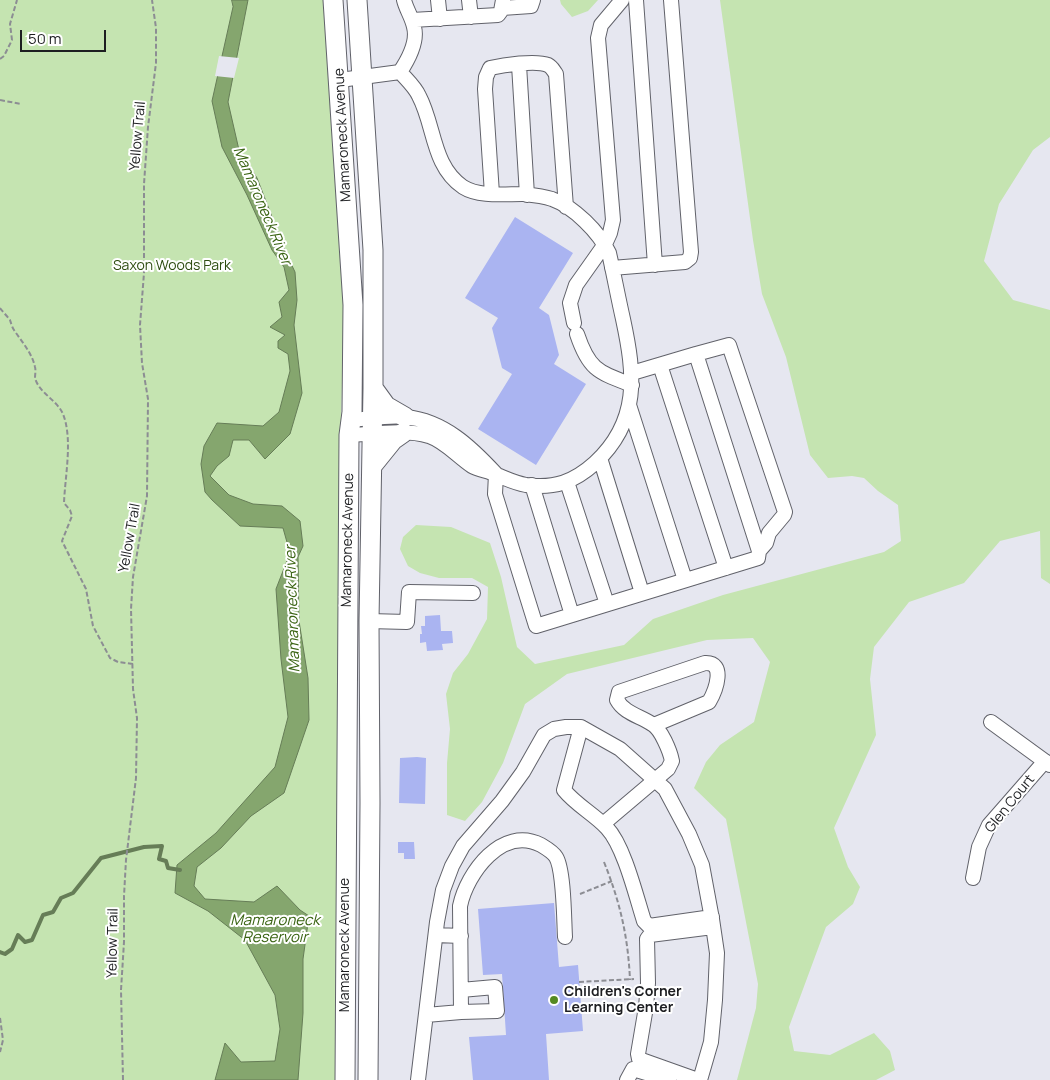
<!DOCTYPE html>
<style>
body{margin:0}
#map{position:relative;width:1050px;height:1080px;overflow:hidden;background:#e6e7f0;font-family:Manrope,sans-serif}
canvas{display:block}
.scale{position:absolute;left:20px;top:30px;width:86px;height:22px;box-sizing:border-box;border:2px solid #1d1e21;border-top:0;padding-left:6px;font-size:15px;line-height:18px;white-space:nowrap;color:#1d1e21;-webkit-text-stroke:4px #fff;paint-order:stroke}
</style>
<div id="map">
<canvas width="1050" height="1080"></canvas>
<div class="scale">50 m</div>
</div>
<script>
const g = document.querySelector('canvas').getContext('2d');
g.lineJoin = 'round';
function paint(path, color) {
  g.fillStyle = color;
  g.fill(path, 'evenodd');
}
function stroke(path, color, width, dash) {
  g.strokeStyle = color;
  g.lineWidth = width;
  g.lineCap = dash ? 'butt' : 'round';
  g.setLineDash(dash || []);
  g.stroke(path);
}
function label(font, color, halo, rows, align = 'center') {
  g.font = font + ' Manrope,sans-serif';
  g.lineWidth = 4;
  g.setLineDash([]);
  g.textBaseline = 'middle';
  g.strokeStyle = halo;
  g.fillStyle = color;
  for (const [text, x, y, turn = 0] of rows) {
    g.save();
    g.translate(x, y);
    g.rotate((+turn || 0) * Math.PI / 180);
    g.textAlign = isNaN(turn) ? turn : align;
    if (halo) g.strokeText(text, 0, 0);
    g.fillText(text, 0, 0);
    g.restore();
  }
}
paint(new Path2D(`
 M0,0H326L345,263L339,504L335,1080H0Z
 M560,0H598L588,11L572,17L561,4Z
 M720,0H1050V137L1033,150L999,204L984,261L1013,300L1050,310V584L1041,578L1040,531L1000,541L964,583L909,602L874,647L870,679L876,735L834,828L848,867L860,887L853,904L826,927L789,1027L794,1051L830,1055L874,1033L890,1051L895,1070L876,1080H737L756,1008L758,984L726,819L694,788L706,762L720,745L754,722L770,662L753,638L707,640L567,674L525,704L503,763L482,802L465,821L447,815V763L450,729L446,694L453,673L468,654L487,619L488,587L472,578H439L420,573L408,566L400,549L403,537L416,525L451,527L490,543L501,577L517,647L535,664L624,645L653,619L723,595L884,552L901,541L898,505L878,491L864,478L852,476L828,478L810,455L786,357L762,294L753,240Z`), '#c5e4b1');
const water = new Path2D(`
 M232,0H248L228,102L239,150L257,178L286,253L295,272L297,300L294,325L302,393L290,434L265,459L249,440H233L229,456L217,466L210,476L229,495L253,504L282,506L300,521L303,546L298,557L299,621L308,678L309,720L284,793L251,816L221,848L197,867L194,886L205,899L254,902L277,886L300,910L309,916L303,959V1013L298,1080H215L225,1043L241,1062L275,1061L280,1029L275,995L245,940L208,911L175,893L177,865L216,833L275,767L288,717L281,659L276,589L290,553L283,528L240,526L212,500L205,492L201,464L204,446L217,423L263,426L279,412L290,371L288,354L278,348V341L285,335L270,327L282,317L279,302L289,290L284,267L272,250L247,195L222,147L212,101L233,7Z`);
paint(water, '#85a66e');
stroke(water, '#667d57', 1);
paint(new Path2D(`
 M219,56L239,58L234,78L215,76Z`), '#e6e7f0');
stroke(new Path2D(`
 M0,952L5,954L12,949L18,935L25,942L32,940L43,915L53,912L61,898L73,893L101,858L144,847L162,846L159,859L166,861L168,868L180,870`), '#667d57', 4);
paint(new Path2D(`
 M515,217L573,253L539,308L549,315L559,355L554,364L586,384L536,465L478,429L512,374L502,368L492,328L498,318L465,298Z
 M440,615L441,631H452L453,643L442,644L443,650L427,651L426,642L420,643V634H422L421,626H425V616Z
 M417,757L426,758L425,804L399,803L400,758Z
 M398,842H414L415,859H404V853H398Z
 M554,903L559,967L578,965L583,1031L546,1034L549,1080H473L469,1037L506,1035L502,974L483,975L478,909Z`), '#aab4f1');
const minor = new Path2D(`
 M438,0L440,19
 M469,0L471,17
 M636,0L655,265
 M502,8L531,6L533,0
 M412,20L498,15L501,11L503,0
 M519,65L527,195
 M340,80L400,72C408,60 418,42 414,27C412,17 406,9 404,0
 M492,194L485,89L486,77L490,68C503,65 536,60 548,65C552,67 553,70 556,74L566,207
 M612,268L685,262L690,258L691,252L671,0
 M574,323L570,303L576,285L605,244L610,233L613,220L598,38L601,25L622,0
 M577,334C589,370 598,372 632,385
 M696,354L729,345L785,512L784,515L769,533L766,543L759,551
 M660,365L726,568
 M629,405L685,580
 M351,420C369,419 388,415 406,417C444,421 471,447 496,474L495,494L536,626L758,558L759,551L696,354L632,373
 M349,435C373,434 406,429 429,436C446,442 457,456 472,466C480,470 489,471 497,475C507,479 515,483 526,485C554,489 574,482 595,463C640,421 635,375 623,319C618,297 614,275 609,253C599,232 574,207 552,199C543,196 532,195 522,194C504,194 479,197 463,187C432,166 435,126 419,96C415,87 407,80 400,72
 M600,458L642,593
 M567,482L607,604
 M532,485L572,615
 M369,621L407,622L409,592L473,593
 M991,722L1050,765
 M581,727L564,790C576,805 594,814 607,828C624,846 636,896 644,921L649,926L712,917
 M603,824L668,769L672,761C670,751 661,729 652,724C640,716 624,713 617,700L619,692L705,663C726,662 716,690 709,702L654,725
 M973,878L979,847L989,825L1045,761
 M436,935L461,936
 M461,990L495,987L497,1011L461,1012
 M426,1015L461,1012L460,906C467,873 502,825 541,845C546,848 553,852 556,857C564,870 564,920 565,937
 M418,1080L437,922L443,890L452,866L463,846L502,801L523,772L544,735L554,729L566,727H581L620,749L665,789L689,834L702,865L712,919L717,953L715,1000L711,1042L700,1080
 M627,1080L633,1069L669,1080
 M698,1080L639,1059L638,1054L646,1007L648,983L647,939L650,935L713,927`);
const major = new Path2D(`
 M333,0L353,305L352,412L349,435L345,1080
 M357,0L373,250V388L369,621L370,803L368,1080
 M373,388L386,406L405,417
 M372,466L393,440L403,433`);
stroke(minor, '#61626a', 16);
stroke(major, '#61626a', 21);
stroke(new Path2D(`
 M0,59L4,56L12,40L10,24L17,0
 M0,100L21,104
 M0,308C3,312 7,316 10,320C11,323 12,327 14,330C22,342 32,353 35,367C36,371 35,374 35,378C39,393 57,400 63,414C73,439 65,476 64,503L70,510L72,516L62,541L86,589L93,626L110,658L118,662L133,664
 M604,862C620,902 628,936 630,980
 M580,894L612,881
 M579,982L634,979
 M0,1018L3,1040L0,1052
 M123,1080L121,990L124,942V896L126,860L136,778L137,718L133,689L131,609L133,577L147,496L148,399L142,363L140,325L144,273V184L148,127L156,63V28L152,0`), '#8c8d93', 2, [5, 2.5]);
stroke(minor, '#fff', 14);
stroke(major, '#fff', 19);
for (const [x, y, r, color] of [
 [554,1000,5,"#548923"]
]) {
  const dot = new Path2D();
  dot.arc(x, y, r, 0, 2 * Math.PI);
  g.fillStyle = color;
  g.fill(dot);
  stroke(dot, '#fff', 2);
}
label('14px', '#1d1e21', '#fff', [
 ["Mamaroneck Avenue",343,135,-93],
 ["Yellow Trail",138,136,-85],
 ["Yellow Trail",130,538,-80],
 ["Mamaroneck Avenue",348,540,-89],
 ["Glen Court",1010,804,-51],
 ["Yellow Trail",113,943,-89],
 ["Mamaroneck Avenue",345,945,-90]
]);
label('14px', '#2d4c10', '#fff', [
 ["Saxon Woods Park",172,266]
]);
label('bold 14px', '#1d1e21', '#fff', [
 ["Children's Corner",564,992],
 ["Learning Center",564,1008]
], 'left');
label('italic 15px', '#3a6413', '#fff', [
 ["Mamaroneck River",262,206,67],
 ["Mamaroneck River",293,609,-92],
 ["Mamaroneck",275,921],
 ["Reservoir",275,938]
]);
</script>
